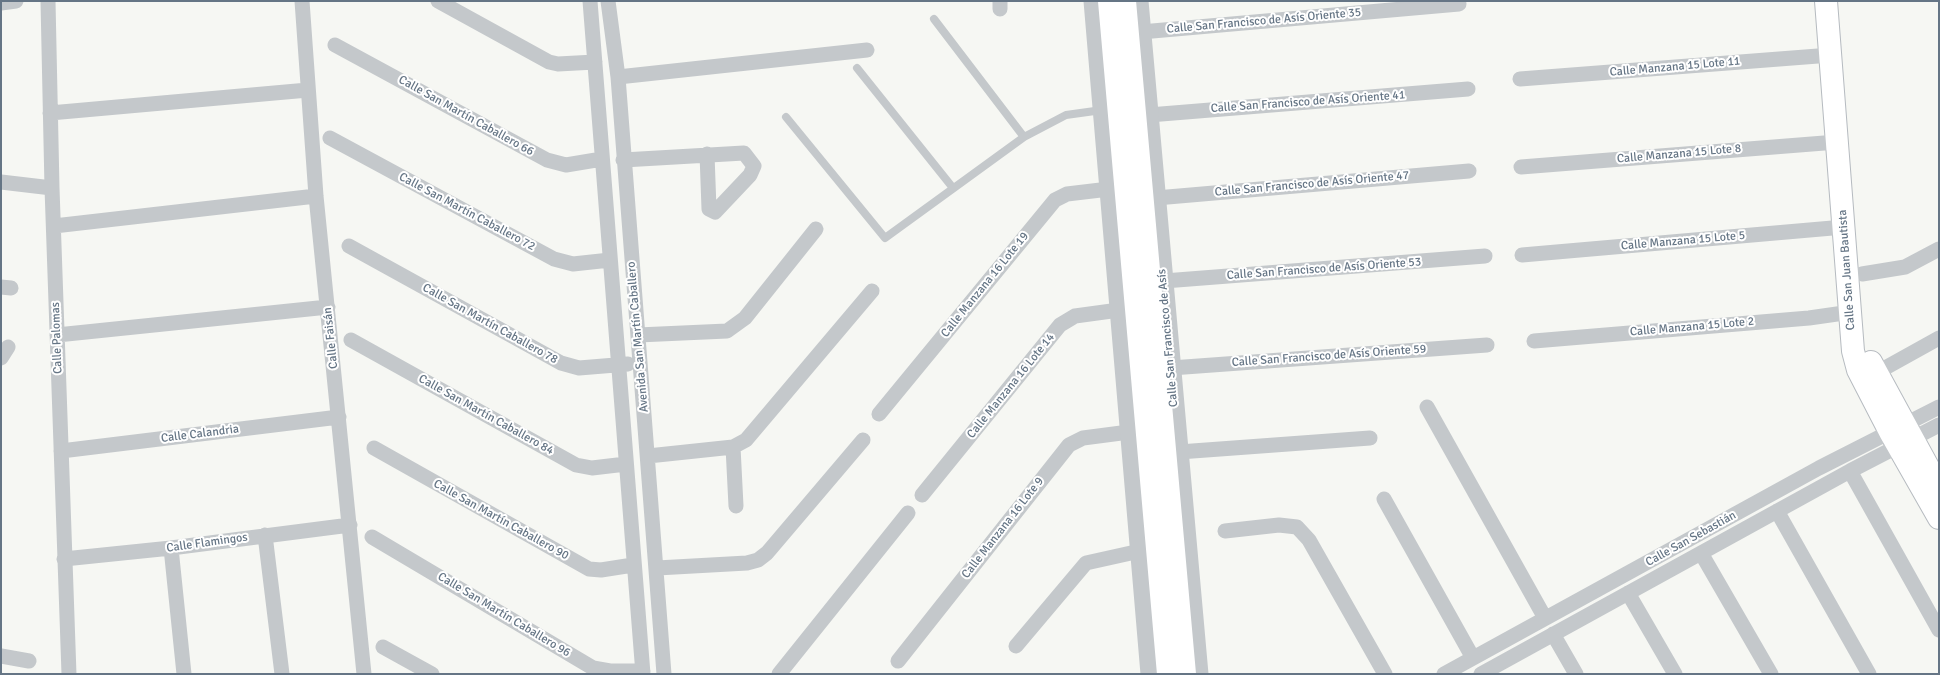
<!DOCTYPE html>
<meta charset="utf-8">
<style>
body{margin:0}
#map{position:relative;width:1940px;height:675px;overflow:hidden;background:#f6f7f3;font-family:Signika,sans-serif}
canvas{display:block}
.frame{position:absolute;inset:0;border:2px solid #657585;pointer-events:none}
</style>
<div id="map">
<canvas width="1940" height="675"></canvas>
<div class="frame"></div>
</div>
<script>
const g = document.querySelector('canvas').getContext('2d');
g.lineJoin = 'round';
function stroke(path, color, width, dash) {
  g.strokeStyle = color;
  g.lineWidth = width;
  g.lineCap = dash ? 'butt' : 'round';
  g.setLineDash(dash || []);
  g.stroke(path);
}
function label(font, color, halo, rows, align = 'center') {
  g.font = font + ' Signika,sans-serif';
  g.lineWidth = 4;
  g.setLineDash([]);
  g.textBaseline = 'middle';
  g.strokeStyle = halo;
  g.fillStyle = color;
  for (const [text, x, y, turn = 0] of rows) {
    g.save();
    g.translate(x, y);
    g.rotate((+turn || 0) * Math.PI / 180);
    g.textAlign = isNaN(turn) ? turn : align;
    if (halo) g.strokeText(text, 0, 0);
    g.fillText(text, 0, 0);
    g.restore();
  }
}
const secondary = new Path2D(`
 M1109,1L1168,674
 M1125,1L1185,674
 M1826,1L1853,351L1858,370L1890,432L1939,518
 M1871,362L1939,487`);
stroke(secondary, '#b6bbc0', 24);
stroke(new Path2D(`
 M934,19L1024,137
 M857,68L953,188
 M786,117L885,238L1024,137L1066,115L1102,110`), '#c4c8cb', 8);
stroke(new Path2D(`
 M48,1L52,188L69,674
 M302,1L316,196L364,674
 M438,1L549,62L558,64L595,62
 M590,1L643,674
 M608,1L618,77L664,674
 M1000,1V9
 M1,3L16,1
 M1141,32L1459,4
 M335,45L547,160L566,165L602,159
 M618,77L867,50
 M1520,79L1831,55
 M50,113L308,90
 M1149,115L1468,89
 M330,138L554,259L573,264L610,260
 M623,160L744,153L754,166L750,175L715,212L709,209L707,154
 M1521,167L1837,142
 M1,182L52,188
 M1156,198L1469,171
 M54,226L316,196
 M349,246L561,363L579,368L628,364
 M1522,255L1844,227
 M1862,274L1905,267L1939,249
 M1164,281L1485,256
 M1,287L11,288
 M57,335L328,307
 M638,335L727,331L745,318L816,229
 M351,340L576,465L592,468L626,464
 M1534,341L1809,318L1851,312
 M1,358L8,347
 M1171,368L1487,345
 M1876,373L1939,338
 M1427,407L1545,618
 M879,414L1055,200L1067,194L1109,189
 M733,447L736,506
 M374,448L589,569L601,570L633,565
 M61,451L339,417
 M1179,452L1370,438
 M648,456L733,447L746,440L872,291
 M1850,471L1939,630
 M922,495L1060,325L1075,316L1119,310
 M1384,499L1473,658
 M1777,511L1869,674
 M1225,531L1279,525L1297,527L1309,540L1385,674
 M265,535L282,674
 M372,537L593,668L610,671H643
 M171,548L184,674
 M1701,553L1771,674
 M64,559L171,548L350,525
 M657,568L747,563L758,560L767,553L863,440
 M1628,593L1675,674
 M1553,634L1576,674
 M1016,646L1086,563L1140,551
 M383,647L432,674
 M1,656L29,661
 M898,661L1069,445L1083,438L1129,432
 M779,674L908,513
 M1444,674L1819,468L1939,407
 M1481,674L1850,471L1939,425`), '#c4c8cb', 15);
stroke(new Path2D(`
 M1093,1L1150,674
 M1139,1L1199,674`), '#c4c8cb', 19);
stroke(secondary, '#fff', 22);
label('12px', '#657585', '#fff', [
 ["Calle San Francisco de Asís Oriente 35",1264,21,-5],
 ["Calle Manzana 15 Lote 11",1675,67,-5],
 ["Calle San Francisco de Asís Oriente 41",1308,102,-4],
 ["Calle San Martín Caballero 66",466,116,29],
 ["Calle Manzana 15 Lote 8",1679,154,-5],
 ["Calle San Francisco de Asís Oriente 47",1312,184,-5],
 ["Calle San Martín Caballero 72",467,212,28],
 ["Calle Manzana 15 Lote 5",1683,241,-5],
 ["Calle San Francisco de Asís Oriente 53",1324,269,-4],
 ["Calle San Juan Bautista",1847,270,-94],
 ["Calle Manzana 16 Lote 19",985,285,-51],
 ["Calle San Martín Caballero 78",490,324,29],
 ["Calle Manzana 15 Lote 2",1692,327,-5],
 ["Avenida San Martín Caballero",638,337,-95],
 ["Calle Palomas",57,338,-92],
 ["Calle Faisán",331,338,-96],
 ["Calle San Francisco de Asís",1168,338,-95],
 ["Calle San Francisco de Asís Oriente 59",1329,356,-4],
 ["Calle Manzana 16 Lote 14",1011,386,-51],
 ["Calle San Martín Caballero 84",486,415,29],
 ["Calle Calandria",200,434,-7],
 ["Calle San Martín Caballero 90",501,520,29],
 ["Calle Manzana 16 Lote 9",1003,528,-52],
 ["Calle San Sebastián",1691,539,-29],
 ["Calle Flamingos",207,543,-8],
 ["Calle San Martín Caballero 96",504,615,31]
]);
</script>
